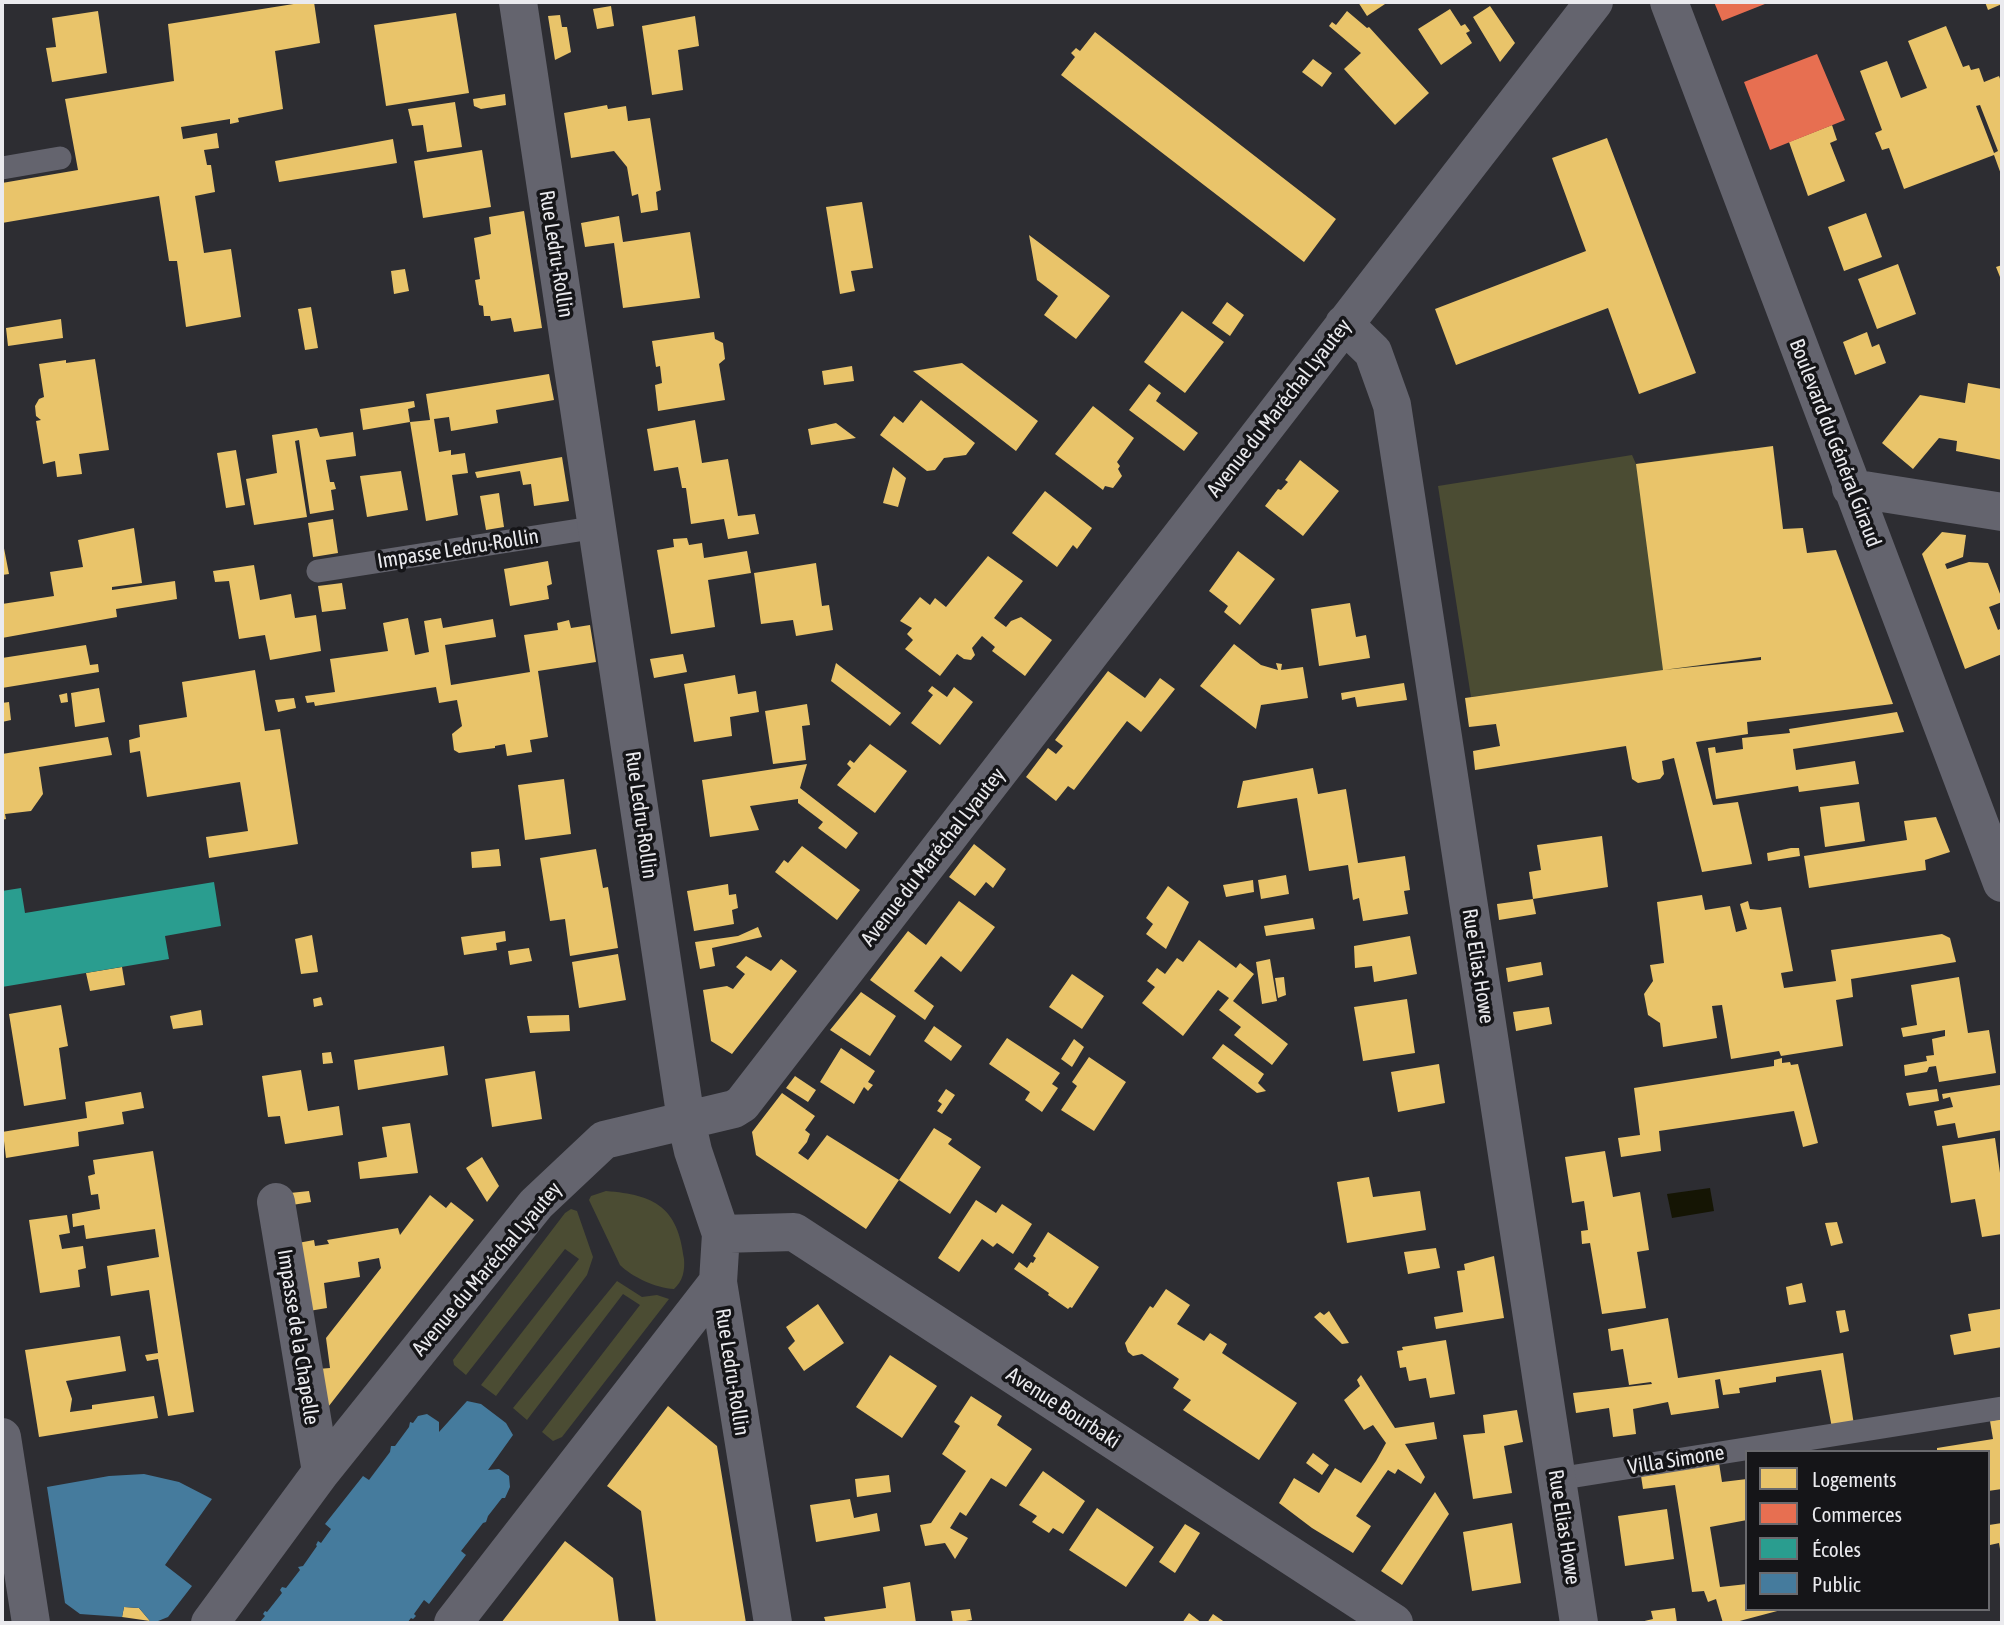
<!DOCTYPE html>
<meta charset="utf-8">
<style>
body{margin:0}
#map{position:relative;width:2004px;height:1625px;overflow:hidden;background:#2d2d32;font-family:"Asap Condensed",sans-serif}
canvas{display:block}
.frame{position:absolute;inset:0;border:4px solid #eaeaee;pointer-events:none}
.legend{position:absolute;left:1745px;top:1450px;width:245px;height:161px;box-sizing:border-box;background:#151518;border:2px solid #6a6a6e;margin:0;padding:9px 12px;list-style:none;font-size:21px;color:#eaeaee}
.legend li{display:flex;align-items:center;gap:14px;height:35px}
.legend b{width:35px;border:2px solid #6a6a6e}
</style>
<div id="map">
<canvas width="2004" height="1625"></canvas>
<div class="frame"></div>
<ul class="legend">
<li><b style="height:19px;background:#e9c46a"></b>Logements</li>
<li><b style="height:19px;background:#e76f51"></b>Commerces</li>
<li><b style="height:19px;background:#2a9d8f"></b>Écoles</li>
<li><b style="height:19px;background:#457b9d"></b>Public</li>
</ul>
</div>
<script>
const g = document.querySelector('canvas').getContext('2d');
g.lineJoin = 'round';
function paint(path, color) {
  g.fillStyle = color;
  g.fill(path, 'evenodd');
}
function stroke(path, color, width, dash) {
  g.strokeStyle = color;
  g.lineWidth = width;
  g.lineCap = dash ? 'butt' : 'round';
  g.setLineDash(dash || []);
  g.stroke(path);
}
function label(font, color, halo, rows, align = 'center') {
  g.font = font + ' "Asap Condensed",sans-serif';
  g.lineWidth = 7;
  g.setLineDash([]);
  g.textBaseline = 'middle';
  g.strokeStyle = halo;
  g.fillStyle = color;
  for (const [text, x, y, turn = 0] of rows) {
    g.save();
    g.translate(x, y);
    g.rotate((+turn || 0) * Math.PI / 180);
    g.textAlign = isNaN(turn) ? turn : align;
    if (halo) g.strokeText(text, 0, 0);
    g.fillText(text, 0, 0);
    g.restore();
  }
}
paint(new Path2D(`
 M1735,450L1761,657L1471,697L1438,486L1632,455L1636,464Z
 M606,1191C655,1195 678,1207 684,1259C685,1270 683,1281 674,1289C656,1288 632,1277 620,1265L589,1200L591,1196Z
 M571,1209L577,1211L593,1257L587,1275L496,1396L481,1385L579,1259L565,1249L466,1375L454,1365L453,1360L565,1213Z
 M617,1281L642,1297L657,1295L669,1299L562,1437L553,1441L542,1432L640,1305L623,1294L527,1420L513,1408Z`), '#4b4c33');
paint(new Path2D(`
 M1710,1188L1714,1211L1672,1218L1667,1194Z`), '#151504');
paint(new Path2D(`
 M306,2H314L320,43L275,51L283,109L238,118L239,122L230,124V119L181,127L183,139L217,133L219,148L204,150L207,165H211L215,192L195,196L204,253L231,249L241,317L186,327L177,261H169L159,196L2,223V183L78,170L65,99L174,81L168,24Z
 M1358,2H1388L1367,16Z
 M1985,2H2002V4L1988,10Z
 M611,6L614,26L597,29L593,9Z
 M1490,6L1515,43L1500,62L1473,17Z
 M1450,9L1461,26L1465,24L1470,31L1466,33L1472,43L1441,65L1418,29Z
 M98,11L107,73L52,82L46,48L56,47L52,18Z
 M1347,11L1367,28L1369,27L1429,93L1395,125L1344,69L1361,53L1329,26L1332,22L1336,25Z
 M456,13L469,93L386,106L374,25Z
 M560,15L562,27H567L571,52L555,60L548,16Z
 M695,16L699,46L678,50L683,90L652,95L642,26Z
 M1946,26L1963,67L1969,65L1971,70L1979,68L1984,82L1999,76L2002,84V177L1994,155L1904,189L1889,148L1882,150L1875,133L1882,130L1860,71L1887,61L1901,98L1927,88L1908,41ZM1980,105L1998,151L1994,153L1976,106Z
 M1095,32L1336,219L1304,262L1061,75L1075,57L1071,53L1076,48L1080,51Z
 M1313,59L1332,73L1322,87L1302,72Z
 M505,94L506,105L481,109L474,106L473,99Z
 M455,102L462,147L427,152L423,125L412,126L408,109Z
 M607,105L608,109L626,106L628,121L650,118L661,190L656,192L658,210L641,213L638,194L632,196L627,167L614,151L571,158L564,113Z
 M1832,125L1837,140L1830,143L1845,181L1808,196L1789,142Z
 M1607,138L1696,373L1639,394L1608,308L1456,365L1435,309L1586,251L1552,158Z
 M393,139L397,163L279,182L275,161Z
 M482,150L491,207L423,218L414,161Z
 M862,202L873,268L851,271L855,291L840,294L826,207Z
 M524,211L542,328L514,332L511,318L491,321L490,316H484L483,306L479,305L475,280L480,279L474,238L491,234L489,217Z
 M1866,213L1882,257L1844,271L1828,227Z
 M619,216L623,242L690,232L700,298L623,308L614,243L585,247L581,223Z
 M1029,235L1110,296L1076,339L1044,315L1058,296L1037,280Z
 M1898,264L1916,314L1877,329L1858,279Z
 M2002,265V282L1996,267Z
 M405,269L409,291L394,294L391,271Z
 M1227,302L1244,315L1230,336L1212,323Z
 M311,307L318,348L305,350L298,309Z
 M1182,311L1224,342L1185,393L1144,362Z
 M61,319L63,338L8,346L6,328Z
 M714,332L715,339L723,343L725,359L719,364L725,400L658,411L655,385L662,383L660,366L656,367L652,341Z
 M1867,332L1872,347L1879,344L1886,363L1855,375L1843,342Z
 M95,359L109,450L79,454L82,474L57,477L55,461L43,464L36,421L41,420L36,416L35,406L39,399L44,397L39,364L66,360V363Z
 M962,363L1038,421L1016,451L913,371Z
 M852,366L854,381L824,385L822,371Z
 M549,374L554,400L496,410L498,423L451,431L449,417L434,419L439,452L451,450V455L465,453L468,473L452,475L458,515L426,521L410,422L430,420L426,394Z
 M1968,383L2002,389V460L1956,451L1957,441L1939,438L1913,469L1882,443L1920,395L1965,403Z
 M1149,384L1161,393L1156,401L1198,433L1184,451L1129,410Z
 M921,400L975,443L966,455L944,458L935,470L927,471L880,435L894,416L903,423Z
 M414,401L415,407L408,409L410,422L363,430L360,409Z
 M1093,406L1134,438L1117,462L1120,466L1118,469L1122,476L1113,488L1105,486L1103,490L1055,454Z
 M695,420L702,463L728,459L738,516L755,514L759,534L728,539L724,519L691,524L686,488H682L678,467L654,471L647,429Z
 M836,423L856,438L811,445L808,429Z
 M317,428L320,437L353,432L356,456L326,460L330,482H334L336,489L331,490L334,510L310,514L299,440L295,441L307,517L254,525L246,479L277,473L272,435Z
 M1773,446L1783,529L1803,528L1807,553L1836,550L1893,704L1747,722L1748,734L1696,742L1713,805L1738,802L1752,864L1702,872L1674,758L1662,761L1664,774L1660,779L1638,783L1632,779L1626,746L1475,770L1473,751L1500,746L1496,724L1469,727L1465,698L1663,670L1761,660V657L1663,670L1636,464Z
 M236,450L245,505L226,508L217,453Z
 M562,457L569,501L534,506L531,484L523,485L520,471L477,478L475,472Z
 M1300,460L1339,491L1303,536L1265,506L1278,489L1281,490L1288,482L1285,480Z
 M893,467L906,478L898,507L883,503Z
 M401,471L408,510L367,517L360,476Z
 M1045,491L1092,528L1077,549L1073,545L1057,567L1012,533Z
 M499,493L504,527L486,530L480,496Z
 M333,519L338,553L313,557L308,523Z
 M134,528L142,583L112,587V590L175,581L177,599L116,609L117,617L2,638V604L54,596L50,572L83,567L78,540Z
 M1942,532L1966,535L1963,557L1945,564L1947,569L1969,562L1988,563L2002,599V602L1989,607L1998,630L2002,628V654L1965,669L1922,554Z
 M2,538L9,574L2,575Z
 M687,538L689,545L702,543L704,558L747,551L751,573L708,580L715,627L671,634L657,550L674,547L673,539Z
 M1238,551L1275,579L1240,625L1224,612L1228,606L1209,591Z
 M988,556L1023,581L994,618L1006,627L1011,621L1021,617L1052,640L1025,676L992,651L995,647L982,636L972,648L975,655L971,660L964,659L957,654L940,676L905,649L913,640L907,634L912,628L900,621L920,597L930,605L935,598L946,607Z
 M548,561L552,584L547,586L549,599L510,606L504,569Z
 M816,563L822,606L829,605L833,630L796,636L793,620L761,624L754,573Z
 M254,565L260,600L291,594L295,618L316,615L321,651L270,660L265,635L239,639L229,581L215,582L213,571Z
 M342,583L346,609L322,612L318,586Z
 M1350,603L1356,637L1366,635L1370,658L1319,666L1311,609Z
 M408,618L415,655L429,652L424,621L441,618L443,628L493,619L496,637L445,645L451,685L530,672L524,635L558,630L557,623L569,620L571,628L590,625L596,662L538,671L548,737L530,740L532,752L507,756L505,744L495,746V748L459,753L454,750L452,734L462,726L457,700L439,703L436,687L315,706L314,702L307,703L305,696L335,692L330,659L388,651L383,623Z
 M1234,644L1261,665L1278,670L1276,663L1282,664L1281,670L1303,667L1308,698L1261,705L1256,729L1200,686Z
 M86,645L90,665L98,664L99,672L2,688V658Z
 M683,654L687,672L654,678L650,659Z
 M836,663L901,713L890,726L831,681Z
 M255,670L265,731L280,729L298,844L209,858L206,837L248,831L240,782L147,797L140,751L130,753L129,740L140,737L139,725L187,717L182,682Z
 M1108,671L1145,698L1160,678L1175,689L1141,732L1127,721L1074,790L1068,786L1056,801L1026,777L1048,748L1056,754L1063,746L1055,740Z
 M735,675L738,694L756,691L759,712L730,717L732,736L694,742L684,684Z
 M1404,683L1407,700L1357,707L1355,697L1342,700L1341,693Z
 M932,686L947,697L954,687L973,702L940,745L911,723L933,695L928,691Z
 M99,688L105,722L75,727L71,693Z
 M67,693L68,702L61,703L59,695Z
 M294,698L296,708L278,712L275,700Z
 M9,702L11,720L2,722V703Z
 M807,704L810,725L802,726L806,760L773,764L765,711Z
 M1897,712L1904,732L1793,749L1796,770L1855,761L1859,784L1799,792L1798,786L1716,799L1708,748L1715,747L1716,753L1743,749L1742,738L1790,733L1789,729Z
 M108,737L112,755L39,767L43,794L31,811L5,814L6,819L2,820V754Z
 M870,744L907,771L875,813L837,785L851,768L847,764L850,760L854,763Z
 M807,764L800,788L858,833L846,849L818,828L823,822L798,803V799L750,806L759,830L710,837L702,780Z
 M1313,768L1318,794L1346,789L1358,863L1405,856L1410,890L1404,891L1408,914L1363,921L1359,898L1353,900L1348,865L1309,871L1297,798L1237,808L1243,781Z
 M564,779L571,834L525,840L518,785Z
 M1859,802L1865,841L1825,847L1820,807Z
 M1936,817L1950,852L1925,860L1926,870L1809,888L1804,856L1907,840L1904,821Z
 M1602,836L1608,887L1533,899L1529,872L1541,870L1537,845Z
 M974,844L1006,869L993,888L986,882L975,896L949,877Z
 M802,846L860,890L837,920L775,872L784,860L788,863Z
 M1791,848H1799L1800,856L1768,861L1767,853Z
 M499,849L501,866L472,868L471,852Z
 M596,849L603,888L608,887L618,948L570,956L565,919L550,921L540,858Z
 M1286,875L1289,894L1261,899L1258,880Z
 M1253,880L1254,892L1226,897L1223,885Z
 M728,884L729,895L736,894L738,908L732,910L734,924L694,931L687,891Z
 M1168,886L1189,902L1166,949L1146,934L1153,924L1146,918Z
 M1702,895L1705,910L1730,906L1736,932L1747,929L1740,904L1748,901L1750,909L1761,910L1781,907L1793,971L1781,973L1784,988L1836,981L1831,950L1942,934L1950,938L1956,962L1851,979L1853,997L1836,1000L1843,1046L1781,1056L1779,1051L1731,1059L1722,1005L1712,1006L1717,1038L1663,1047L1660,1023L1648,1015L1644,994L1653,981L1650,965L1664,963L1657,902Z
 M1533,899L1536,914L1499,920L1497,904Z
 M959,901L995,927L961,972L941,956L914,991L934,1006L925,1020L870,980L908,931L926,945Z
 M1313,918L1315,929L1266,936L1264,926Z
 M758,927L762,937L712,948L715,966L700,969L695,942L738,936Z
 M505,931L506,941L496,943L497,950L464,955L461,937Z
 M312,935L318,972L301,974L295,939Z
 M1410,936L1417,974L1374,982L1372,966L1355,968L1354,946Z
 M1199,940L1236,968L1240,963L1254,974L1233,1001L1288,1044L1272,1065L1234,1035L1241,1027L1219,1010L1229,998L1218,990L1183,1036L1142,1003L1155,987L1147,981L1157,968L1165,974L1177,958L1183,962Z
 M529,948L532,961L510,965L508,951Z
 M618,954L626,1000L579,1008L572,962Z
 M746,956L771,971L781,959L797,971L732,1054L711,1041L703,990L727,986L733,989L745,974L736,967Z
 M1270,959L1277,1001L1262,1004L1256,962Z
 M1541,962L1543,975L1508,982L1506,968Z
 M122,967L125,985L90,991L86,973Z
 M1072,974L1104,996L1082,1029L1049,1007Z
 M1284,977L1286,995L1278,998L1275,978Z
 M1959,977L1968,1033L1989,1030L1996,1073L1939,1082L1936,1066L1929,1067L1927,1072L1905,1076L1904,1065L1927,1061L1926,1056L1934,1055L1932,1039L1945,1036V1030L1903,1037L1901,1028L1917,1025L1911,985Z
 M861,992L896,1016L870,1056L830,1030Z
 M321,997L323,1005L314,1007L313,999Z
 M1407,999L1415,1053L1363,1061L1354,1007Z
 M61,1005L68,1046L59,1048L66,1099L24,1106L9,1014Z
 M1549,1007L1552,1024L1516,1031L1513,1012Z
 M201,1010L203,1025L173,1029L170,1016Z
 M569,1015L570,1031L530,1033L527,1016Z
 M934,1026L962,1046L951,1061L924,1041Z
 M1007,1038L1060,1073L1052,1084L1058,1088L1042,1112L1025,1100L1030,1092L989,1064Z
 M1074,1039L1084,1047L1072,1067L1061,1059Z
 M1223,1044L1264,1074L1258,1083L1266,1091L1257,1093L1212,1058Z
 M444,1046L448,1075L358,1090L354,1060Z
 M841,1048L875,1071L868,1082L873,1085L868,1091L864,1087L854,1104L820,1082Z
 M331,1052L333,1063L323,1064L322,1053Z
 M1089,1057L1126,1082L1094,1131L1061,1110L1077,1086L1072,1082Z
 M1782,1058V1063L1790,1062L1791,1065L1798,1064L1818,1143L1803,1147L1794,1111L1659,1131L1661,1151L1621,1157L1618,1138L1640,1135L1634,1088L1774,1066V1060Z
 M1439,1064L1445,1103L1398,1112L1391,1072Z
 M301,1070L308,1111L339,1106L343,1135L285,1144L280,1116L268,1117L262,1076Z
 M535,1071L542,1119L492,1127L485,1079Z
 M795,1076L816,1090L808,1102L786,1088Z
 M2000,1085L2002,1130L1958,1138L1955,1123L1937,1126L1934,1111L1953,1107L1950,1097L1943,1099L1942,1094Z
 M946,1089L955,1095L942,1114L937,1111L942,1104L938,1101Z
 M1937,1089L1939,1101L1909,1106L1906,1093Z
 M141,1092L144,1108L122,1112L124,1124L78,1132L79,1146L6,1158L4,1141L2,1142V1132L87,1118L85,1102Z
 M782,1093L815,1116L805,1130L810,1134L807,1142L798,1153L808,1160L827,1135L899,1180L866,1229L756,1155L752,1132Z
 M410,1123L418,1173L360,1179L358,1162L387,1157L382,1127Z
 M934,1128L952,1139L948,1144L981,1167L950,1214L899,1180Z
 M1995,1138L2002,1187V1234L1982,1237L1975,1199L1951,1203L1942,1146Z
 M153,1151L194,1412L168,1416L158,1359L147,1361L145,1355L158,1353L149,1290L111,1296L107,1266L159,1257L155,1229L86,1239L84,1225L73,1227L72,1214L100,1209L98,1194L91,1195L88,1176L95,1174L93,1160Z
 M1605,1151L1613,1197L1640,1192L1649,1250L1637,1252L1646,1308L1602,1314L1590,1243L1582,1244L1581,1231L1588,1230L1584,1201L1572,1203L1565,1157Z
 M482,1157L499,1186L487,1202L466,1168Z
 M1369,1177L1373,1197L1420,1191L1426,1230L1347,1243L1337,1182Z
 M309,1191L311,1202L292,1205L290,1193Z
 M430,1195L446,1208L451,1202L474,1220L325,1411L318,1369L330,1368L326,1338L381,1268L379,1258L358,1262L360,1277L324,1283L327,1308L309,1311L298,1243L314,1240L315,1246L329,1244L327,1240L398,1228L400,1235Z
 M976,1200L996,1213L1002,1204L1032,1224L1013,1254L997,1243L993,1247L982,1239L959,1272L938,1258Z
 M67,1215L70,1233L59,1235L62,1249L83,1246L86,1268L78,1270L80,1287L40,1293L29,1220Z
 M1837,1222L1843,1243L1831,1246L1825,1223Z
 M1048,1232L1099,1267L1072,1308L1070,1307L1068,1309L1048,1295L1049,1293L1014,1269L1019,1262L1027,1268L1031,1262L1033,1263L1036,1258L1033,1256Z
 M1436,1248L1440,1268L1408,1274L1404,1252Z
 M1494,1256L1504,1318L1436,1329L1434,1317L1463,1312L1457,1271L1465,1270L1464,1264Z
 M1802,1283L1806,1302L1789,1305L1786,1287Z
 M1166,1289L1190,1305L1177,1324L1204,1341L1210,1333L1227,1344L1222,1353L1297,1403L1259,1460L1183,1410L1191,1400L1173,1388L1179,1379L1142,1354L1133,1356L1128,1352L1125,1343L1150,1306L1153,1308Z
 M818,1304L844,1343L804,1371L788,1348L795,1341L786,1327Z
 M2000,1309L2002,1347L1954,1355L1950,1335L1971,1331L1968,1314Z
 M1845,1310L1849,1331L1840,1333L1836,1311Z
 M1329,1311L1349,1343L1342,1344L1314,1317L1320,1312L1324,1315Z
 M1668,1318L1678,1378L1843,1353L1854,1425L1832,1428L1821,1370L1776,1377V1382L1739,1388L1740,1393L1723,1395L1720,1379L1715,1380L1719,1408L1671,1415L1668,1402L1633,1409L1636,1434L1613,1437L1609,1408L1576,1413L1573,1393L1652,1384L1651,1382L1629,1385L1623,1349L1611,1351L1608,1329Z
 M120,1336L126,1371L66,1381L72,1399L70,1412L92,1409V1405L154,1396L158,1418L39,1437L25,1350Z
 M1446,1340L1455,1394L1430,1398L1426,1378L1409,1381L1406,1367L1400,1368L1397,1351L1403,1350L1402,1347Z
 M890,1355L937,1386L902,1438L856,1407Z
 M1361,1375L1395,1428L1434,1422L1437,1439L1405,1444L1425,1477L1421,1484L1398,1469L1395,1474L1388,1470L1356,1516L1371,1526L1353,1553L1312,1528L1279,1503L1294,1478L1319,1493L1335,1468L1361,1483L1376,1461L1386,1443L1373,1425L1364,1430L1344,1400L1360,1386L1357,1380Z
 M971,1396L1002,1416L997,1425L1032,1449L1006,1487L991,1478L966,1516L960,1512L950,1528L968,1538L955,1559L945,1543L925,1546L920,1525L931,1523L966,1471L942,1454L960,1426L954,1422Z
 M668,1406L717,1446L746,1623H656L641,1511L607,1486Z
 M1517,1410L1523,1442L1504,1446L1512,1493L1473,1499L1463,1435L1485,1433L1483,1415Z
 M2002,1419V1489L1988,1491V1452H1937V1448L1993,1439L1990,1421Z
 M1313,1453L1329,1465L1322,1475L1306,1463Z
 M1719,1463L1722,1482L1747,1479V1520L1710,1527L1720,1587L1747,1584V1609L1781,1610L1732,1623H1723L1716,1599L1708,1602L1704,1591L1692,1592L1675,1485L1643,1489L1641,1476Z
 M1043,1471L1085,1501L1063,1534L1053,1528L1049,1533L1032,1522L1037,1516L1019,1505Z
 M889,1475L891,1492L857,1497L855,1479Z
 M1435,1492L1449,1514L1402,1585L1381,1571Z
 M850,1499L854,1518L877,1513L880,1531L816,1542L810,1505Z
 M1097,1508L1154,1547L1126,1587L1069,1550Z
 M1667,1509L1674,1559L1625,1566L1618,1516Z
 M1512,1523L1521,1583L1472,1591L1463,1532Z
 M2002,1523V1555H2001L1999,1543L1990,1545L1988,1531L1989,1525Z
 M1185,1524L1200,1533L1175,1573L1159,1562Z
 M565,1541L613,1578L619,1623H501Z
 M910,1582L916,1623H826L824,1617L886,1608L883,1587Z
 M124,1607L139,1608L150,1621L122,1617Z
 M1675,1608L1677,1623H1636L1653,1619L1651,1611Z
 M970,1609L972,1620L953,1623L951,1611Z
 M1189,1613L1202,1623H1182Z
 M1213,1614L1226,1623H1207Z`), '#e9c46a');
paint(new Path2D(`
 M1714,2H1770L1722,21Z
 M1817,54L1845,120L1770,150L1744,82Z`), '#e76f51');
paint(new Path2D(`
 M214,882L221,926L165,936L169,959L2,987V891L21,888L25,913Z`), '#2a9d8f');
paint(new Path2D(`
 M467,1401L481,1404L506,1423L513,1435L488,1470L499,1469L509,1476L510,1487L505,1498H502L488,1516L486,1522L483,1523L461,1551L466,1555L429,1604L424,1600L414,1614L416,1616L413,1619L411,1618L407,1623H259L265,1616L263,1614L265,1611L267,1612L282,1593L280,1590L282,1587L286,1588L300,1570L298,1567L303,1566L317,1546L316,1545L318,1541L321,1543L331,1529L325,1524L363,1476L369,1480L390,1452L391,1446H395L409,1427L410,1422L413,1423L418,1416L427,1414L439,1422V1432Z
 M144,1474L179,1482L212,1499L165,1565L192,1586L168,1617L158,1621H150L139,1608L124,1607L122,1617L80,1614L65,1603L47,1487L109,1476Z`), '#457b9d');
stroke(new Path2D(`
 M2,168L60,158
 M318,571L598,527
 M1557,1479L2002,1408`), '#64646e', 23);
stroke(new Path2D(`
 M518,2L686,1120L693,1151L721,1234L718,1282L773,1623
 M1669,2L2002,883
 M1344,324L1373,352L1392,405L1579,1623
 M1851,488L2002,512
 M276,1202L321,1472
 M721,1234L794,1232L1394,1623
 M2,1437L31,1623
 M210,1623L321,1472L536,1204L604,1140L734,1109L742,1104L1594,2
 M453,1623L718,1282`), '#64646e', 38);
label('21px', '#eaeaee', '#151518', [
 ["Rue Ledru-Rollin",556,254,81],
 ["Avenue du Maréchal Lyautey",1279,408,-52],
 ["Boulevard du Général Giraud",1835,443,69],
 ["Impasse Ledru-Rollin",458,549,-9],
 ["Rue Ledru-Rollin",641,815,82],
 ["Avenue du Maréchal Lyautey",933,857,-52],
 ["Rue Elias Howe",1478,966,81],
 ["Avenue du Maréchal Lyautey",487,1269,-50],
 ["Impasse de la Chapelle",298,1337,81],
 ["Rue Ledru-Rollin",732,1372,81],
 ["Avenue Bourbaki",1063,1408,33],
 ["Villa Simone",1676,1460,-9],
 ["Rue Elias Howe",1564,1527,81]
]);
</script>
